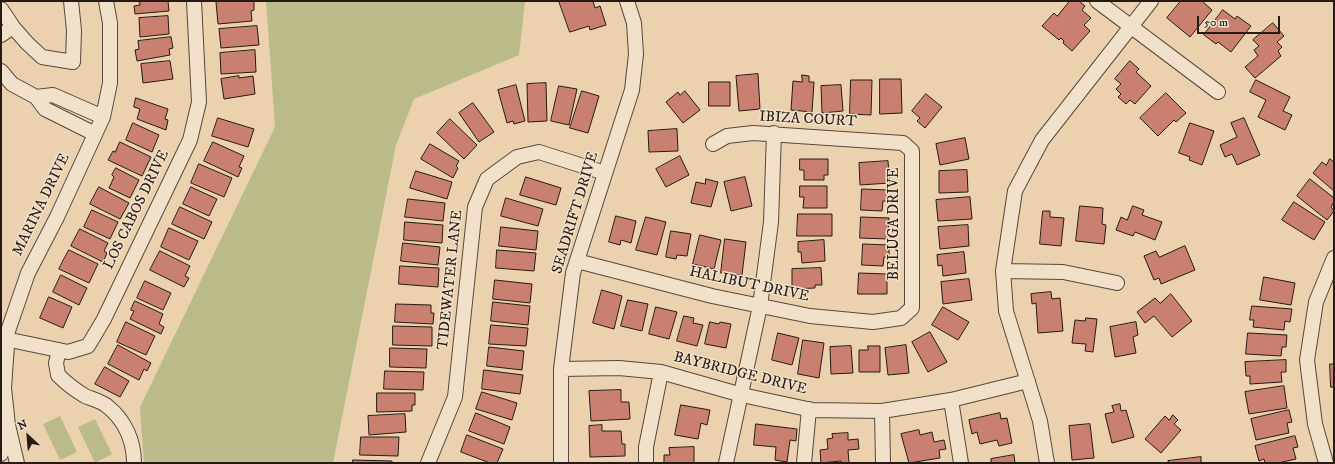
<!DOCTYPE html>
<style>
body{margin:0}
#map{position:relative;width:1335px;height:464px;overflow:hidden;background:#ebd1ae;font-family:"IM FELL DW Pica",serif}
canvas{display:block}
.frame{position:absolute;inset:0;border:2px solid #261a15;pointer-events:none}
.north{position:absolute;left:8px;top:416px;width:40px;height:40px;-webkit-text-stroke:3px #f2e1ca;paint-order:stroke;rotate:334deg;font-size:11px;font-weight:700;line-height:16px;text-align:center;color:#261a15}
.north::after{content:'';display:block;margin:auto;width:14px;height:18px;background:#261a15;clip-path:polygon(50% 0,100% 100%,50% 72%,0 100%)}
.scale{position:absolute;left:1197px;top:16px;width:83px;height:18px;box-sizing:border-box;border:2px solid #261a15;border-top:0;padding-left:5px;font-size:12px;line-height:14px;white-space:nowrap;color:#261a15;-webkit-text-stroke:3px #f2e1ca;paint-order:stroke}
</style>
<div id="map">
<canvas width="1335" height="464"></canvas>
<div class="frame"></div>
<div class="north">N</div>
<div class="scale">50 m</div>
</div>
<script>
const g = document.querySelector('canvas').getContext('2d');
g.lineJoin = 'round';
function paint(path, color) {
  g.fillStyle = color;
  g.fill(path, 'evenodd');
}
function stroke(path, color, width, dash) {
  g.strokeStyle = color;
  g.lineWidth = width;
  g.lineCap = dash ? 'butt' : 'round';
  g.setLineDash(dash || []);
  g.stroke(path);
}
function label(font, color, halo, rows, align = 'center') {
  g.font = font + ' "IM FELL DW Pica",serif';
  g.lineWidth = 3;
  g.setLineDash([]);
  g.textBaseline = 'middle';
  g.strokeStyle = halo;
  g.fillStyle = color;
  for (const [text, x, y, turn = 0] of rows) {
    g.save();
    g.translate(x, y);
    g.rotate((+turn || 0) * Math.PI / 180);
    g.textAlign = isNaN(turn) ? turn : align;
    if (halo) g.strokeText(text, 0, 0);
    g.fillText(text, 0, 0);
    g.restore();
  }
}
paint(new Path2D(`
 M266,1H525L519,55L414,99L396,145L333,463H144L140,407L275,127Z
 M60,416L77,452L60,460L43,424Z
 M95,419L112,454L95,463L78,427Z`), '#babb89');
const building = new Path2D(`
 M139,1H168L169,11L135,14L134,6L140,5Z
 M232,1H254V10L251,11L252,21L218,24L216,2Z
 M559,1H593L595,8L600,6L606,25L590,30L589,26L570,32Z
 M1070,1H1079L1085,6L1082,10L1091,18L1084,25L1090,31L1072,51L1063,43L1064,41L1061,38L1059,40L1042,26L1054,13L1057,16Z
 M1181,1H1202L1212,10L1190,37L1167,18Z
 M1223,10L1235,19L1237,16L1251,26L1231,52L1218,42L1216,44L1204,35Z
 M168,16L169,34L140,37L139,18Z
 M1273,23L1284,36L1277,42L1282,47L1278,51L1281,56L1255,78L1245,67L1258,56L1254,50L1259,46L1253,40Z
 M257,26L259,45L221,48L219,29Z
 M171,37L173,48L169,49L170,55L137,61L135,50L139,49L138,41Z
 M255,50L256,72L221,74L220,53Z
 M170,61L173,79L143,83L141,64Z
 M1130,61L1139,69L1136,72L1151,86L1135,104L1130,100L1126,104L1118,97L1121,94L1116,89L1121,84L1115,79Z
 M758,74L760,109L739,111L736,76Z
 M802,75L809,76V82H814L812,112L791,110L793,81L802,82Z
 M239,76V78L253,76L255,94L224,99L221,79Z
 M880,79H901L902,113L880,114Z
 M851,80H872L871,115L850,114Z
 M1256,80L1290,97L1283,111L1292,115L1285,130L1258,117L1266,100L1250,92Z
 M709,82H730V106H709Z
 M546,83L547,121L528,122L527,84Z
 M516,85L525,121L514,124L513,121L507,123L498,90Z
 M841,85L843,111L822,113L821,86Z
 M559,86L577,89L569,125L551,121Z
 M582,91L599,96L588,133L570,128Z
 M685,91L700,110L683,123L666,102L678,92L680,95Z
 M1166,93L1186,113L1176,122L1174,120L1158,136L1140,118Z
 M926,94L942,107L925,128L917,121L920,118L912,111Z
 M136,98L168,109L165,119L168,120L166,130L137,119L140,109L134,107Z
 M473,103L494,132L479,142L459,113Z
 M218,118L254,129L248,147L212,136Z
 M1244,118L1260,155L1237,165L1232,154L1225,157L1220,145L1237,137L1231,123Z
 M450,119L477,145L464,159L437,133Z
 M133,123L159,135L152,152L126,140Z
 M1190,123L1214,131L1202,165L1189,160L1190,157L1179,153Z
 M677,129L678,151L649,152L648,131Z
 M965,138L969,159L940,165L936,144Z
 M120,142L151,157L142,176L108,160L113,151L115,152Z
 M213,142L244,156L239,167L242,168L238,177L204,161Z
 M430,144L459,161L456,166L458,168L453,178L421,159Z
 M680,156L689,175L666,187L656,169Z
 M800,159H828V175H824V180H804V170H800Z
 M1330,159L1334,162V191L1313,173L1322,162L1326,165Z
 M888,161L890,183L860,185L859,163Z
 M199,164L232,178L224,197L191,183Z
 M116,168L139,180L130,198L109,188L114,177L112,175Z
 M967,170L968,192L939,193V171Z
 M416,171L452,182L447,199L410,188Z
 M526,177L561,188L556,205L520,195Z
 M745,177L752,206L731,211L724,182Z
 M706,179L718,182L711,207L691,203L696,182L705,184Z
 M1310,179L1334,198V202L1331,207L1334,211L1327,220L1297,196Z
 M800,186H827V208H803L804,197H800Z
 M99,187L129,203L120,219L90,204Z
 M191,187L217,199L209,216L183,204Z
 M862,189L888,190V201H883L882,211L861,210Z
 M970,197L972,219L938,221L936,200Z
 M506,198L543,209L538,226L501,216Z
 M408,199L445,203L443,221L405,217Z
 M1294,202L1325,222L1314,240L1282,220Z
 M1080,206L1103,208L1102,224L1106,225L1104,244L1076,241Z
 M1133,206L1144,210L1142,215L1162,222L1155,240L1135,232L1133,236L1116,230L1121,217L1127,220Z
 M180,207L212,222L204,239L172,224Z
 M92,210L118,222L110,239L84,227Z
 M1043,211H1050V217L1064,218L1061,246L1040,244Z
 M798,214H832V236H797Z
 M616,216L636,221L631,243L621,240L620,245L609,242Z
 M646,217L666,222L657,255L636,250Z
 M861,217L889,218L888,239L860,238Z
 M405,222L443,225L442,243L404,240Z
 M968,225L969,246L940,249L938,227Z
 M501,227L538,231L536,250L499,246Z
 M169,228L198,241L189,260L161,247Z
 M80,229L108,243L104,251L107,253L103,262L71,246Z
 M671,231L691,234L687,256L677,255L676,259L666,257Z
 M700,235L721,240L714,269L693,264Z
 M725,239L746,242L742,275L721,273Z
 M824,240L825,261L802,263L801,252H798V242Z
 M403,243L440,247L438,265L401,261Z
 M863,244L889,245V257H884L883,266L862,265Z
 M1185,246L1195,270L1161,284L1159,278L1154,280L1144,256L1156,251L1159,257Z
 M69,250L98,264L89,283L59,269Z
 M497,250L536,253L534,271L496,268Z
 M160,251L190,266L185,276L189,278L184,287L150,270Z
 M964,252L966,273L943,276L942,265L938,266L937,255Z
 M400,266L439,268L438,287L399,284Z
 M821,268L822,285H815V288L792,289V269Z
 M859,273L887,274V294H858Z
 M61,275L87,288L79,305L53,292Z
 M1264,277L1295,283L1291,305L1260,300Z
 M969,279L972,300L943,304L941,282Z
 M495,280L532,284L530,303L493,299Z
 M145,281L171,293L163,310L137,298Z
 M602,290L622,296L614,329L593,323Z
 M1051,292L1052,299L1060,298L1063,331L1038,333L1036,303L1032,304L1031,294Z
 M1171,294L1192,321L1172,337L1154,316L1145,323L1137,312L1155,298L1160,303Z
 M49,297L72,307L63,328L40,318Z
 M628,300L648,304L642,331L621,326Z
 M135,301L163,314L159,324L164,327L161,334L130,319L134,311L131,310Z
 M493,302L530,306L528,325L491,321Z
 M396,304L431,305V313H434L433,324L395,322Z
 M1252,306L1292,309L1290,322L1285,321L1284,330L1253,327L1254,320H1250Z
 M656,307L677,312L669,339L649,334Z
 M943,307L969,322L958,340L932,325Z
 M684,316L694,318L693,323L703,325L697,346L677,341Z
 M1086,318L1097,319L1093,352L1085,351L1086,344L1072,343L1075,320L1085,321Z
 M126,322L155,336L146,355L117,342Z
 M710,322L719,324L720,322L731,324L726,348L705,344Z
 M1136,322L1138,335L1133,337L1136,353L1115,357L1110,327Z
 M491,325L528,328L526,346L489,344Z
 M393,326L432,327V346L393,345Z
 M930,332L947,362L928,372L912,342Z
 M778,333L799,338L792,365L772,360Z
 M1248,333L1287,335L1286,347H1282L1281,356L1246,354Z
 M803,340L824,343L819,378L798,374Z
 M118,345L151,363L147,371L144,369L139,380L108,364Z
 M906,345L909,373L888,375L885,348Z
 M851,346L853,373L831,374L830,347Z
 M868,346H880V372H859V350H868Z
 M489,347L524,351L522,370L487,366Z
 M390,348L427,349L426,368L390,367Z
 M1286,360V372H1281L1282,382L1250,384V376H1246L1245,362Z
 M1330,364H1334V387H1331Z
 M105,367L129,381L120,397L95,384Z
 M484,370L523,375L520,394L482,389Z
 M385,371L424,372L423,390L384,389Z
 M1284,386L1287,408L1249,414L1245,392Z
 M621,390V402H629L630,419L591,421L589,391Z
 M482,392L517,403L512,420L476,409Z
 M377,393H415V405H412V411L377,412Z
 M1120,404L1121,411L1126,410L1134,437L1112,443L1105,414L1114,412L1112,406Z
 M681,405L710,410L707,425L701,423L698,439L675,435Z
 M1289,410L1292,422L1287,423L1289,433L1256,440L1251,419Z
 M476,413L510,427L504,444L469,431Z
 M1000,413L1001,419L1007,418L1012,443L999,446L997,440L980,444L977,432L972,434L969,420Z
 M405,414L406,432L369,435L368,416Z
 M1173,415L1178,420L1174,424L1181,430L1161,453L1145,439L1165,416L1169,420Z
 M756,424L797,429L796,441L790,440L787,462L775,460L776,447L754,445Z
 M1090,424L1094,458L1072,460L1069,426Z
 M602,425V431H621L622,444H625V456L590,457L589,426Z
 M919,430L920,435L932,432L934,442L944,440L946,449L939,450L940,458L909,463L901,434Z
 M848,433V440L858,439L859,449L848,450L849,463H841V461L821,463L820,450L828,449L827,439L833,438L832,434Z
 M467,435L503,449L497,463H490L461,452Z
 M1295,436L1298,447L1293,448L1296,459L1278,463H1265L1264,459L1259,461L1255,446Z
 M361,437H399L398,456L360,455Z
 M694,447V463H664V455H670L669,448Z
 M1014,455L1015,463H991V459Z
 M1201,457V463H1169L1168,461Z
 M353,460L392,461V463H353Z`);
paint(building, '#ca8071');
stroke(building, '#261a15', 1);
const minor = new Path2D(`
 M1097,1L1218,92
 M1,9L13,27
 M1,35L13,27L27,43L42,57L73,62L74,30L71,1
 M1,71L12,84L36,97
 M95,134L45,109L36,97L53,95L103,117
 M577,261L712,296L810,316L873,322L901,318L912,308V151L903,143L753,133L727,136L713,144
 M1003,271L1063,272L1117,283
 M1,338L68,352L88,346L104,319L190,140L199,102L194,1
 M59,350L56,363L58,375C66,383 75,390 85,396C92,399 101,401 107,406C125,420 134,441 134,463
 M561,369L619,368L661,372L742,395L812,410L882,411L951,400L1028,381
 M951,400L961,463
 M882,411L883,463
 M1,454L3,439L8,425
 M17,463L8,425L4,388L8,331L28,273L57,217L103,117L110,83V23L106,1
 M428,463L455,397L475,207L487,179L517,157L539,152L605,173
 M561,463V369L573,273L632,90L636,54L634,23L627,1
 M646,463V447L661,372
 M726,463L760,306L771,222L774,133
 M804,463L809,409
 M1047,463L1040,421L1006,311L1003,271L1015,191L1042,140L1151,1
 M1326,463L1315,424L1307,360L1316,302L1334,258`);
stroke(minor, '#57483b', 16);
stroke(minor, '#f2e1ca', 14);
label('15px', '#261a15', '#f2e1ca', [
 ["IBIZA COURT",808,120,3],
 ["MARINA DRIVE",42,205,-64],
 ["LOS CABOS DRIVE",137,210,-64],
 ["SEADRIFT DRIVE",576,213,-73],
 ["BELUGA DRIVE",895,224,-90],
 ["TIDEWATER LANE",451,280,-84],
 ["HALIBUT DRIVE",749,285,12],
 ["BAYBRIDGE DRIVE",740,374,14]
]);
</script>
